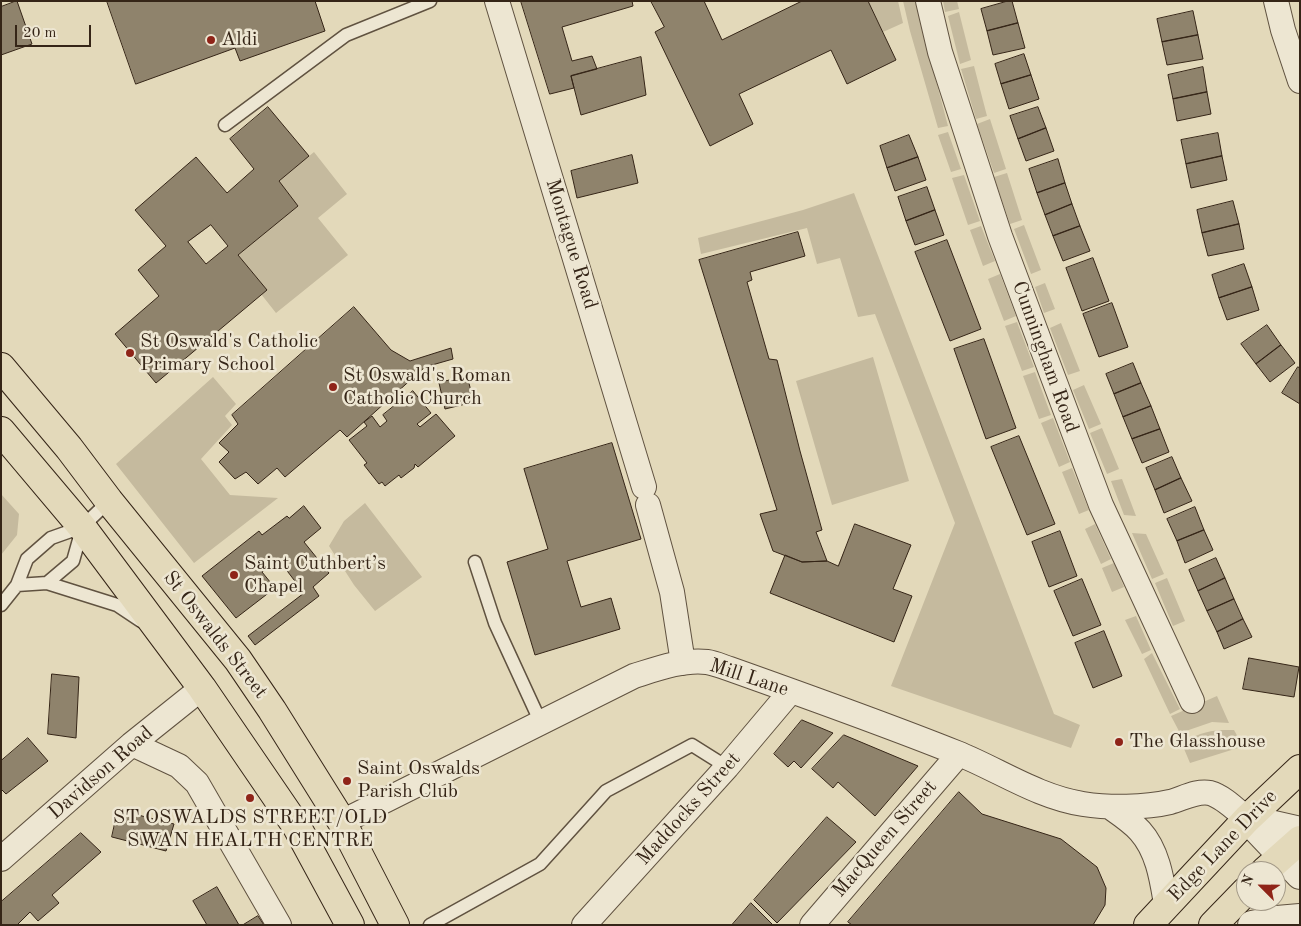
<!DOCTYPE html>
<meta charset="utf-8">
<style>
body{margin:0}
#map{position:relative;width:1301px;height:926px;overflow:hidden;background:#e3d9ba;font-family:"Old Standard TT",serif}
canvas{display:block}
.frame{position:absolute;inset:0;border:2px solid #352517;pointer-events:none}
.north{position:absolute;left:1236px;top:861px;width:50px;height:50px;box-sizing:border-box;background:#ede6d2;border:1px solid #a39987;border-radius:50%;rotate:293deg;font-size:14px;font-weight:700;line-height:20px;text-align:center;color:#352517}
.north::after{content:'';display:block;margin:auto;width:18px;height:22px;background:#8f2418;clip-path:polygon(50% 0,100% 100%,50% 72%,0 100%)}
.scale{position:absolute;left:15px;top:25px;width:76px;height:22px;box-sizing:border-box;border:2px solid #352517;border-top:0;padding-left:6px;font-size:15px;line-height:18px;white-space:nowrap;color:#352517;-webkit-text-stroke:4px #ede6d2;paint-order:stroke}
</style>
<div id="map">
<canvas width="1301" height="926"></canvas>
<div class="frame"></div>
<div class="north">N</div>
<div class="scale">20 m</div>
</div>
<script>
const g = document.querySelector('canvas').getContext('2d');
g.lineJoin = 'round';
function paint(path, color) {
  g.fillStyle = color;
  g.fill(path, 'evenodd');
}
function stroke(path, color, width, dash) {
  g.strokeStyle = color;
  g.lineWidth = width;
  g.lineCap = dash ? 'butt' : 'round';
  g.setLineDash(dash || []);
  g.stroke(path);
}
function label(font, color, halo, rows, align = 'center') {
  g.font = font + ' "Old Standard TT",serif';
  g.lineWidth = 5;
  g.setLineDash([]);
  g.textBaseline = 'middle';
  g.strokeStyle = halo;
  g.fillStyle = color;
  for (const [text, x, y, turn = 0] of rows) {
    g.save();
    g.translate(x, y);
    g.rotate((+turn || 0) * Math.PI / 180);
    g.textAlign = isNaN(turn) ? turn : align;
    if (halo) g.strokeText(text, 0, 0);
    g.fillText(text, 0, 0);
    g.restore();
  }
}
paint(new Path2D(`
 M868,1H898L903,23L883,32Z
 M903,1H915L948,126L938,128L910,31Z
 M943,1H957L959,9L945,12Z
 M959,12L971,60L960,64L948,16Z
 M974,66L987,116L976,119L961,69Z
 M990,119L1006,169L994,173L977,124Z
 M948,132L961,169L951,172L938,135Z
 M314,152L347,194L318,218L348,255L276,313L261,294L266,289L238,255L298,206L279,181Z
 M1007,173L1022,220L1010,224L994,177Z
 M964,175L980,221L968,225L952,178Z
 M854,193L1054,714L1080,725L1071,748L891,686L955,523L875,314L858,317L840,258L817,264L807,228L701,254L698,238L803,210Z
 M1024,225L1041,270L1031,274L1014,229Z
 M981,226L995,261L983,266L970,230Z
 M1000,274L1016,316L1004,321L988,279Z
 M1045,283L1055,309L1044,313L1035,287Z
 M1017,322L1034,367L1022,371L1005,326Z
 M1061,323L1080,371L1068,375L1050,328Z
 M873,357L909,481L832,505L796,381Z
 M1035,372L1051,415L1039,419L1023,376Z
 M213,377L236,404L225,416L232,425L201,459L230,495L278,498L194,563L116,464Z
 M1084,385L1101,424L1089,429L1073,390Z
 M1053,418L1070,462L1059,467L1041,423Z
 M1102,428L1119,469L1107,474L1090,433Z
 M1072,468L1089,510L1079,514L1062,472Z
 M1122,479L1136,516L1124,515L1111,481Z
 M1,494L19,514L17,535L1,555Z
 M365,503L422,577L375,611L354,585L329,546L344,521Z
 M1095,524L1111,559L1101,564L1085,529Z
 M1132,533L1146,534L1164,574L1152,579Z
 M1114,563L1124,587L1112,592L1102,568Z
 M1167,578L1185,621L1173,626L1155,583Z
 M1136,616L1151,650L1142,654L1125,620Z
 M1152,653L1180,709L1170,714L1144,659Z
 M1217,696L1229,723L1212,722L1180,733L1171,716Z
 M1222,730H1234L1239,739L1241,747L1190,763L1182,744C1193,735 1207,731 1222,730Z`), '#c5ba9e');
const building = new Path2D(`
 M17,1L32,44L1,55V7Z
 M107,1H315L325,31L240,61L235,48L136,84Z
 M521,1H632L633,6L562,27L572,61L592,56L597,69L571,76L574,88L550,94Z
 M651,1H704L722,40L802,1H868L896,60L847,84L831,50L739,94L753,124L710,146L655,32L664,27Z
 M1008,1H1012L1018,23L987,31L981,9Z
 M1193,11L1198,35L1162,42L1157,19Z
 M1018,23L1025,48L993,55L987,31Z
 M1198,35L1203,59L1167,65L1162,42Z
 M1024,54L1031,75L1001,84L995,64Z
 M641,57L646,95L581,115L571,76Z
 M1203,67L1207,92L1173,99L1168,75Z
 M1031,75L1039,99L1009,109L1001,84Z
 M1207,92L1211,114L1177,121L1173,99Z
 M268,107L309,156L279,181L298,206L238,255L267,290L156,383L115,334L159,296L138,270L166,246L135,210L196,157L227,193L254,169L230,139ZM211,225L228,246L206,264L188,242Z
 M1038,107L1046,128L1018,139L1010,116Z
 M1046,128L1054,151L1026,161L1018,139Z
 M1218,133L1222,156L1186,164L1181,140Z
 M909,135L918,157L887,168L880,146Z
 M632,155L638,183L577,198L571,171Z
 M1222,156L1227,180L1191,188L1186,164Z
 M918,157L926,180L895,191L887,168Z
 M1058,159L1065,183L1037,193L1029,169Z
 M1065,183L1072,204L1045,215L1037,193Z
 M927,187L935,210L906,221L898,197Z
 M1233,201L1239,224L1202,233L1197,210Z
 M1072,204L1080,226L1053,236L1045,215Z
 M935,210L944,235L915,245L906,221Z
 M1239,224L1244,249L1208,256L1202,233Z
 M1080,226L1090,251L1063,261L1053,236Z
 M798,232L805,256L750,272L752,280L747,282L769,359L777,360L800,451L822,530L816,532L827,561L802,562L773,551L760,514L777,510L699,260Z
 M947,240L981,329L950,341L915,252Z
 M1093,258L1109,301L1082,311L1066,268Z
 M1244,264L1252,287L1219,298L1212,275Z
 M1252,287L1259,310L1227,320L1219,298Z
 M1112,303L1128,347L1099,357L1083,314Z
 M354,307L391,350L410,361L451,348L453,359L425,367L347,437L340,430L285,477L277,468L258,484L246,472L235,479L219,462L229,452L219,443L238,424L232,415Z
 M1267,325L1281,345L1256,364L1241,344Z
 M984,339L1016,428L986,439L954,349Z
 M1281,345L1295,363L1270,382L1256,364Z
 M1133,363L1141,383L1114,394L1106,374Z
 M1298,367L1300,368V404L1282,393Z
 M467,376L474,402L445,409L439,383Z
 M1141,383L1151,406L1123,417L1114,394Z
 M413,391L431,413L417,424L420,427L436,414L455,436L418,467L415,464L414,468L401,478L399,475L385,486L382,482L379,484L364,465L367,463L349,440L367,426L364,422L372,416L380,427L387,421L383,415Z
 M1151,406L1160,429L1132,439L1123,417Z
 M1160,429L1169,452L1142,463L1132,439Z
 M1019,436L1055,524L1027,535L991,447Z
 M612,443L641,539L567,561L581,607L611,598L620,629L535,655L507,562L548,549L524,469Z
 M1172,457L1181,478L1155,490L1146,468Z
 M1181,478L1192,501L1164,513L1155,490Z
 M304,506L321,528L304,542L329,573L313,587L319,596L255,645L248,636L304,593L278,559L262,572L275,588L236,618L202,576L259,531L262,535L287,516L289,518Z
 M1195,507L1204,530L1177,541L1167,519Z
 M855,524L911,545L893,589L912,596L894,642L770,593L785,555L802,562L827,561L838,566Z
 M1204,530L1213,550L1185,563L1177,541Z
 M1060,531L1077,576L1049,587L1032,542Z
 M1216,558L1225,578L1198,591L1189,570Z
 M1225,578L1234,599L1207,611L1198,591Z
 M1082,579L1101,625L1073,636L1054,591Z
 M1234,599L1243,619L1217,632L1207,611Z
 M1243,619L1252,637L1224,649L1217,632Z
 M1104,631L1122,676L1093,688L1075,643Z
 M1249,658L1299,667L1294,697L1243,689Z
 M52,674L79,677L76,738L48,734Z
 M802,720L833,733L801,768L794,761L788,767L774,754Z
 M844,735L918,766L875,816L838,782L833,788L812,769Z
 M28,738L48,761L6,794L1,789V761Z
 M959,792L982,814L1061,839L1097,867L1106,888L1105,905L1093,925H852L848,922Z
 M118,810L174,824L166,851L112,837Z
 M827,817L856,842L777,923L754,900Z
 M81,833L101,852L52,895L59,903L38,921L30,912L17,925H1V902Z
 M217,887L239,925H207L193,901Z
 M751,903L773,925H732Z
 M258,916L264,925H243Z`);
paint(building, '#8f836c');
stroke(building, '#352517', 1);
const service = new Path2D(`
 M225,125L346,35L430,1
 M475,562L495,623L541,723
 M47,583L117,605L141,621
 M17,585L47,583L73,561L82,529
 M1,605L17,585L27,559L51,538L82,527L109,501
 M430,925L540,864L606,791L692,745L727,767`);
const minor = new Path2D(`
 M497,1L644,487
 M928,1L940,52L1000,236L1101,505L1192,701
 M1276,1L1283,30L1300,81
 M648,505L672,592L683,663
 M132,744L179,766L197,783L279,925
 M1110,807C1120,814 1132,822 1140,831C1158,851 1162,880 1166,904
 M342,822L634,676C656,669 683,659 707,662C715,663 723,667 730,669C806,696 882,723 957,753C999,770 1038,797 1083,804C1108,808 1145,808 1170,802C1182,799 1197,790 1210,793C1224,797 1236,810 1247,819
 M1,859L132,744L202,688
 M584,925L727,767L791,691
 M812,925L959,754`);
const tertiary = new Path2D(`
 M1247,819L1300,875
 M1247,819L1300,831
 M1252,925L1277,920L1300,918`);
const primary = new Path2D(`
 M1,367L69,448L109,501L238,660L272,710L342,822L395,925
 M1,431L82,527L202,688L297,827L350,925`);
const trunk = new Path2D(`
 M1265,871L1300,840
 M1148,925L1247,819L1300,769
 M1213,925L1246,891`);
stroke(service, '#605240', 15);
stroke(minor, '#605240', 26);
stroke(tertiary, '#605240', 30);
stroke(primary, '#352517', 30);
stroke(trunk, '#352517', 30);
stroke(service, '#ede6d2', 12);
stroke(minor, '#ede6d2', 24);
stroke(tertiary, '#ede6d2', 28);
stroke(primary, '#e3d9ba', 28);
stroke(trunk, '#e3d9ba', 28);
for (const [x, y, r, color] of [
 [211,40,5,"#8f2418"],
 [130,353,5,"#8f2418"],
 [333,387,5,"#8f2418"],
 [234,575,5,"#8f2418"],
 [1119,742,5,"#8f2418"],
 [347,781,5,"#8f2418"],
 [250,798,5,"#8f2418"]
]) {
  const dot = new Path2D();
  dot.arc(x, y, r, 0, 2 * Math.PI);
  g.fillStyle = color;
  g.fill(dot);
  stroke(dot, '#ede6d2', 2);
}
label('20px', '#352517', '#ede6d2', [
 ["Aldi",221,40],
 ["St Oswald's Catholic",140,342],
 ["Primary School",140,365],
 ["St Oswald's Roman",343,376],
 ["Catholic Church",343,399],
 ["Saint Cuthbert’s",244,564],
 ["Chapel",244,587],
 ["The Glasshouse",1129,742],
 ["Saint Oswalds",357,769],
 ["Parish Club",357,792],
 ["ST OSWALDS STREET/OLD",250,818,"center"],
 ["SWAN HEALTH CENTRE",250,841,"center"]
], 'left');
label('20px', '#352517', '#ede6d2', [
 ["Montague Road",571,244,73],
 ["Cunningham Road",1045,357,70],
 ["St Oswalds Street",215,635,52],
 ["Mill Lane",749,678,18],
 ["Davidson Road",101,773,-41],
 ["Maddocks Street",689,809,-48],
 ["MacQueen Street",885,839,-49],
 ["Edge Lane Drive",1223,846,-46]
]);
</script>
